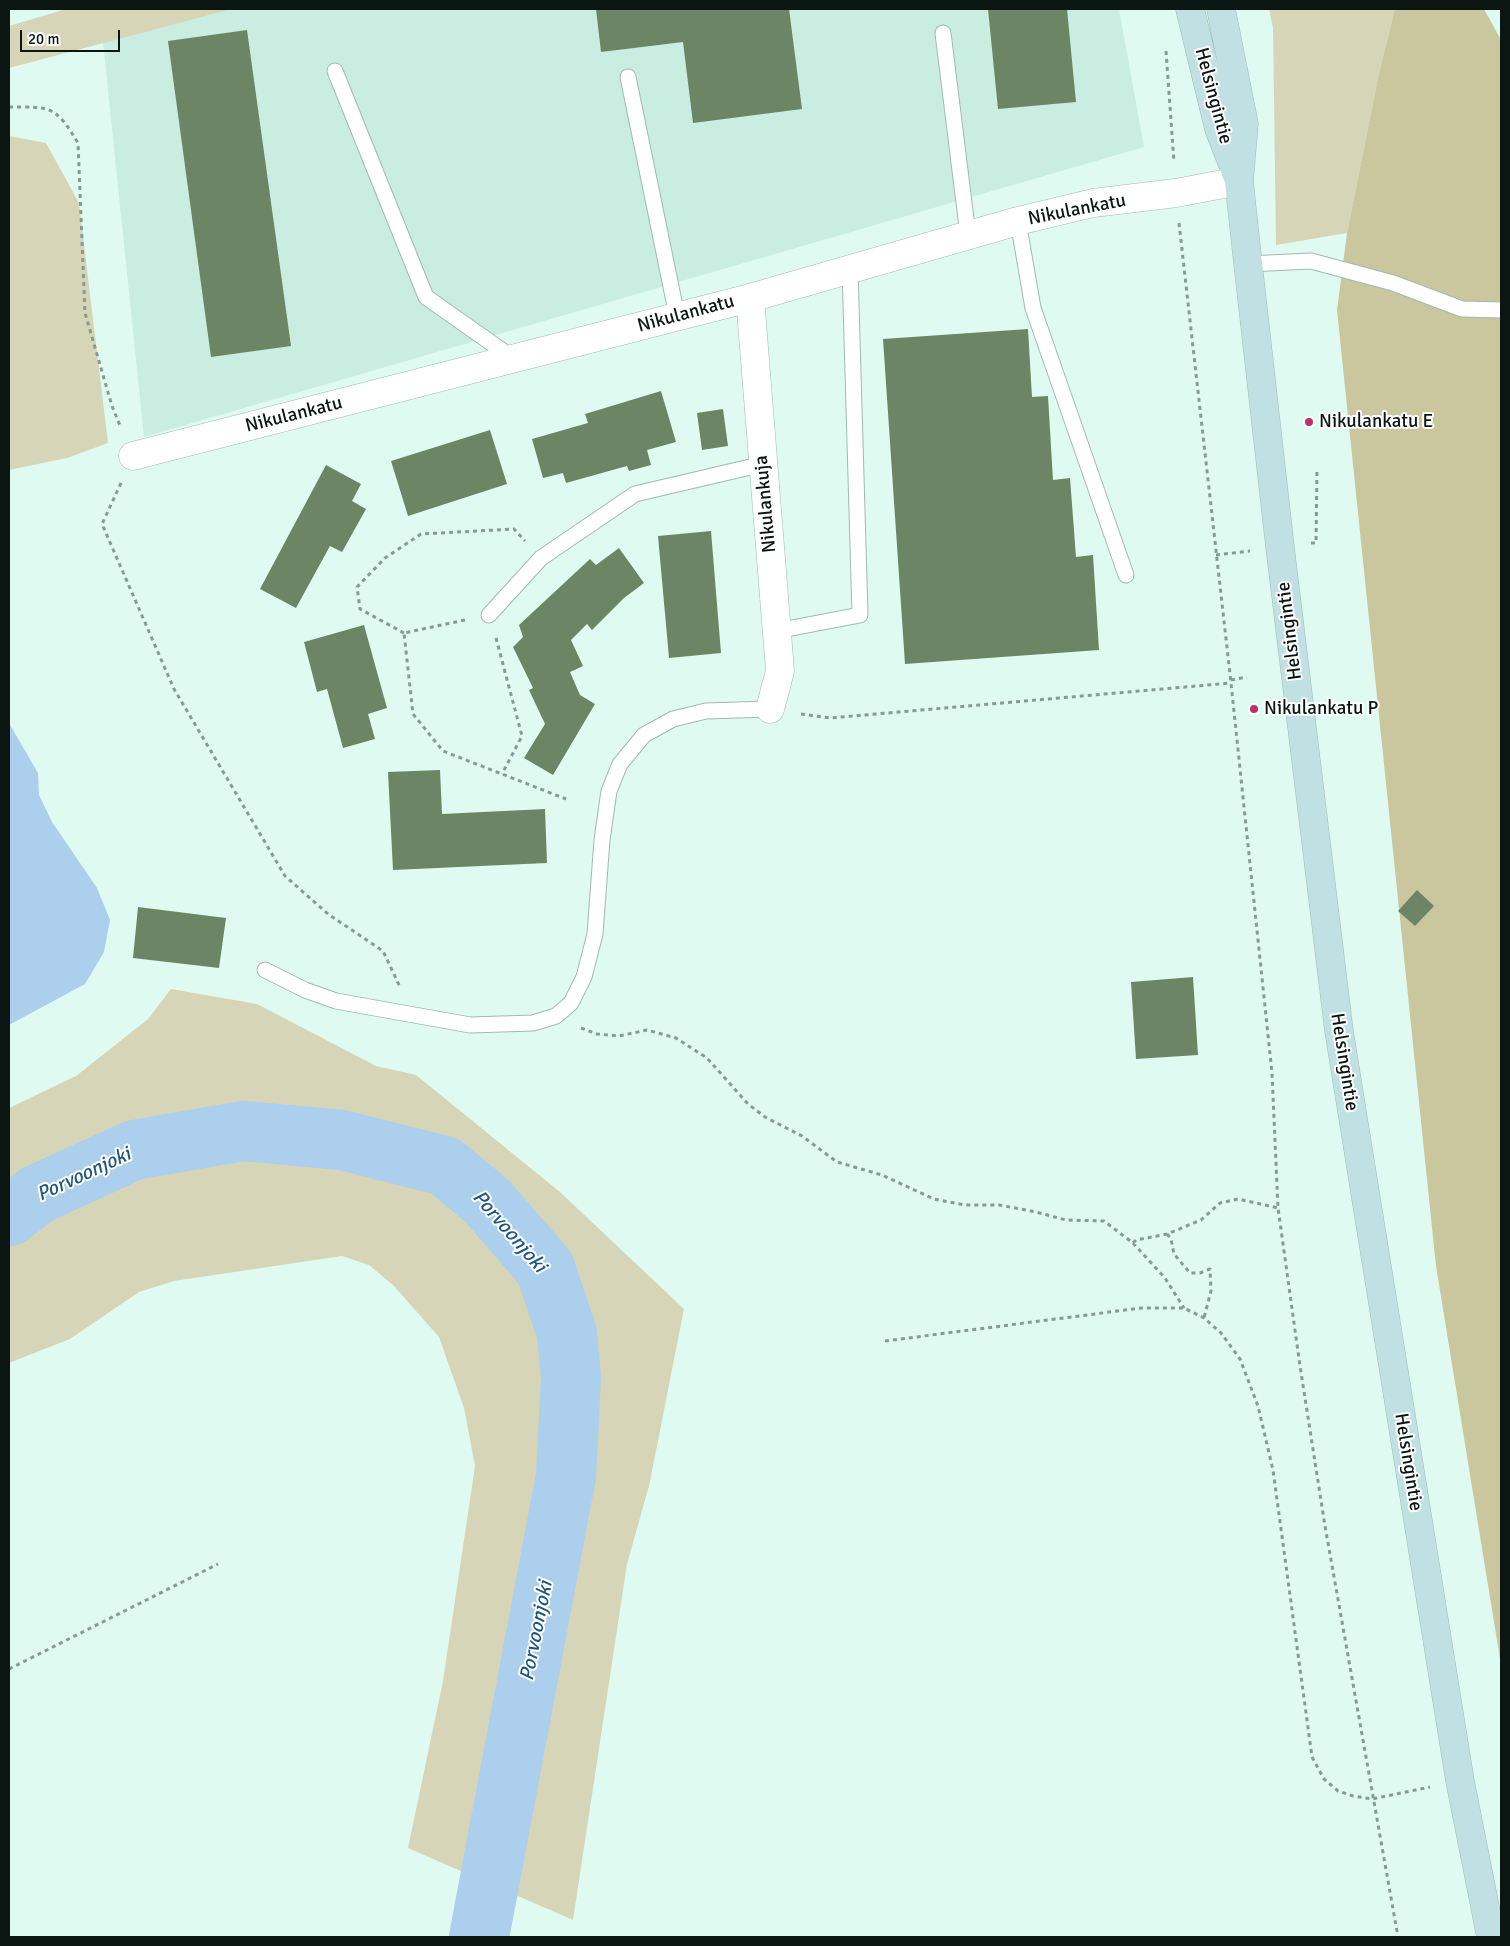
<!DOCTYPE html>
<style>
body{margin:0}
#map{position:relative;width:1510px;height:1946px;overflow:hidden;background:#dffbf1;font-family:Signika,sans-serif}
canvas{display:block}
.frame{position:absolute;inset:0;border:10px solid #0b1512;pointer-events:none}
.scale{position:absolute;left:20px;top:30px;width:100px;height:22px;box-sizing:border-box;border:2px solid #0b1512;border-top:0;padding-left:6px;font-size:15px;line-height:18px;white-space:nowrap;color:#0b1512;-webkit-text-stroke:4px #fff;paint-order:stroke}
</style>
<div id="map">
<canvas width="1510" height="1946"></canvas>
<div class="frame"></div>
<div class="scale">20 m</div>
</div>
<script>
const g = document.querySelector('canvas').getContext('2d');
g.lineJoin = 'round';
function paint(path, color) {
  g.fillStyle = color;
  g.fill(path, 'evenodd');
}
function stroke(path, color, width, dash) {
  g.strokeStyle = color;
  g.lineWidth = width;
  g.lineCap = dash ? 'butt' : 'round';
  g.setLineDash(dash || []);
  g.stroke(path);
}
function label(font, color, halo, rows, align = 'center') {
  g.font = font + ' Signika,sans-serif';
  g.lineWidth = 4;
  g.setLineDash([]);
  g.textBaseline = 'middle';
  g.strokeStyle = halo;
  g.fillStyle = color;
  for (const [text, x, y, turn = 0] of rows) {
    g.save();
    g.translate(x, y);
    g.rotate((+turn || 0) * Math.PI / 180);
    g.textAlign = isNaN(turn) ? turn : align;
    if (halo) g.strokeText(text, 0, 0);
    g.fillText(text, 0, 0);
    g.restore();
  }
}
paint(new Path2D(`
 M232,9H1119L1144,147L144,437L103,42Z`), '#caede1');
paint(new Path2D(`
 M66,9H232L9,68V26Z
 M1269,9H1395L1379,73L1347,233L1276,245L1273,28Z
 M9,136L46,143L79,203L108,443L67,458L9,470Z
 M171,989L257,1004L376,1066L416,1075L560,1192L684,1309L649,1486L627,1564L573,1920L408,1848L443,1681L475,1466L464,1408L439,1337L394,1286L369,1265L342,1256L174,1281L139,1292L70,1339L9,1363V1108L76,1076L148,1019Z`), '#d7d5b7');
paint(new Path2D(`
 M1395,9H1484L1501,40V1665L1436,1266L1337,310L1347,233L1379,73Z`), '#cac69d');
paint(new Path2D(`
 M9,723L38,773L39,795L52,822L97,888L110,920L104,952L85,984L9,1025Z`), '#abcfec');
stroke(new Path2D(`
 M9,1216L38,1194L134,1150L243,1131L342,1140L445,1166L487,1201L545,1268L567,1333L571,1378L566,1476L479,1937`), '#abcfec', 60);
paint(new Path2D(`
 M596,9H789L802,109L693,123L683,42L601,52Z
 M988,9H1067L1076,102L998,109Z
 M247,30L291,346L211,357L168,41Z
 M1028,329L1032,397L1048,396L1053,480L1070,478L1076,557L1093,555L1099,650L905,664L883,339Z
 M661,391L676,442L647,450L651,465L629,471L627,466L566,483L563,473L543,478L532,439L588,423L585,414Z
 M723,409L728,446L702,450L697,413Z
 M490,430L507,484L408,516L391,461Z
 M326,465L361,484L352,501L366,509L342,552L330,546L296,608L260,589Z
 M711,531L721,653L669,658L658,536Z
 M619,548L644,583L624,598L592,630L587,624L571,640L583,666L570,672L580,695L595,704L553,775L524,758L545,724L529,690L533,688L513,647L523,637L519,625L590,559L596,565Z
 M364,625L387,708L368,714L375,739L343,748L327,689L317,692L304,642Z
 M440,770L442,814L545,809L547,863L393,870L388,772Z
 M1417,890L1434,906L1415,926L1398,911Z
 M138,907L226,918L219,968L133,958Z
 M1193,977L1198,1055L1136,1059L1131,982Z`), '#6c8564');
const service = new Path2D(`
 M943,33L968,235
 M335,71L426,297L514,359
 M628,77L677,316
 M1018,221L1033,308L1126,575
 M1248,264L1311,261L1393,283L1462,309L1501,310
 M489,615L541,558L635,494L763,464
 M776,631L860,615L850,269
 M265,970L305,990L336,1001L470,1025L533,1023L556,1016L571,1003L584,977L595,934L602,840L609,791L620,764L644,735L673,719L706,711L770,709`);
const minor = new Path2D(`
 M750,298L780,671L770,709
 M133,456L750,298L1018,221L1093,203L1176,193L1239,181`);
const secondary = new Path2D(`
 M1190,9L1219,129L1237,175
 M1221,9L1244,124L1239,181L1248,264L1280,547L1339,1031L1460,1781L1491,1937`);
stroke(service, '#a0bab1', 17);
stroke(minor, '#a0bab1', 29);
stroke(secondary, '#a0bab1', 29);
stroke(new Path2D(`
 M1166,51L1174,162
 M9,107C51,107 55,105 78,143L85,313L112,406L121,428
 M1179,223L1231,683L1272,1073L1278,1208L1300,1366L1325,1526L1398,1937
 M121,483L102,524L174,689L285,876L328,914L383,951L400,987
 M1311,543H1316L1317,469
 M1216,555L1250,551
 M465,620L404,633L413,714L443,751L566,799
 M404,633L360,609L357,587L385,558L421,534L514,529L525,541
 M496,638L522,736L502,774
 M1231,680L1247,677
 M801,714L830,718L1231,683
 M581,1028L597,1034L619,1036L647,1030L676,1038L707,1058L748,1104L765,1117L802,1136L837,1162L882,1175L934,1199L965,1205H999L1036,1212L1066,1220L1104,1221L1133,1243L1136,1240L1167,1234L1201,1220L1220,1203L1238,1199L1278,1208
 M1167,1234L1171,1239L1174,1254L1190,1273H1200L1210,1269L1211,1291L1204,1318
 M1133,1243L1165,1278L1184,1308
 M885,1341L1141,1308H1184L1204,1318L1221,1333L1240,1359L1258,1406L1273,1470L1312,1757L1324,1779L1338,1791L1353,1796L1372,1799L1430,1787
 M9,1669L218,1564`), '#879b94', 3, [4, 4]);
stroke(service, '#fff', 15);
stroke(minor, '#fff', 28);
stroke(secondary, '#c1e0e4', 28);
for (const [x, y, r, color] of [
 [1309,422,5,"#ba306a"],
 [1254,709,5,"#ba306a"]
]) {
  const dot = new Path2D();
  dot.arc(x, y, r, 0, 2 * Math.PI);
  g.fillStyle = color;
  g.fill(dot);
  stroke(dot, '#fff', 2);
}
label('19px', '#0b1512', '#fff', [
 ["Helsingintie",1213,96,75],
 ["Nikulankatu",1077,210,-11],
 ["Nikulankatu",686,314,-15],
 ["Nikulankatu",294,415,-14],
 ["Nikulankuja",766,504,-95],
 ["Helsingintie",1290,631,-97],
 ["Helsingintie",1344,1062,81],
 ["Helsingintie",1408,1462,81]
]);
label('19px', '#0b1512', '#fff', [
 ["Nikulankatu E",1319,422],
 ["Nikulankatu P",1264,709]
], 'left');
label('italic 20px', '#1e577d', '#fff', [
 ["Porvoonjoki",84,1175,-25],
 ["Porvoonjoki",509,1232,49],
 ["Porvoonjoki",537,1631,-79]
]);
</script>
